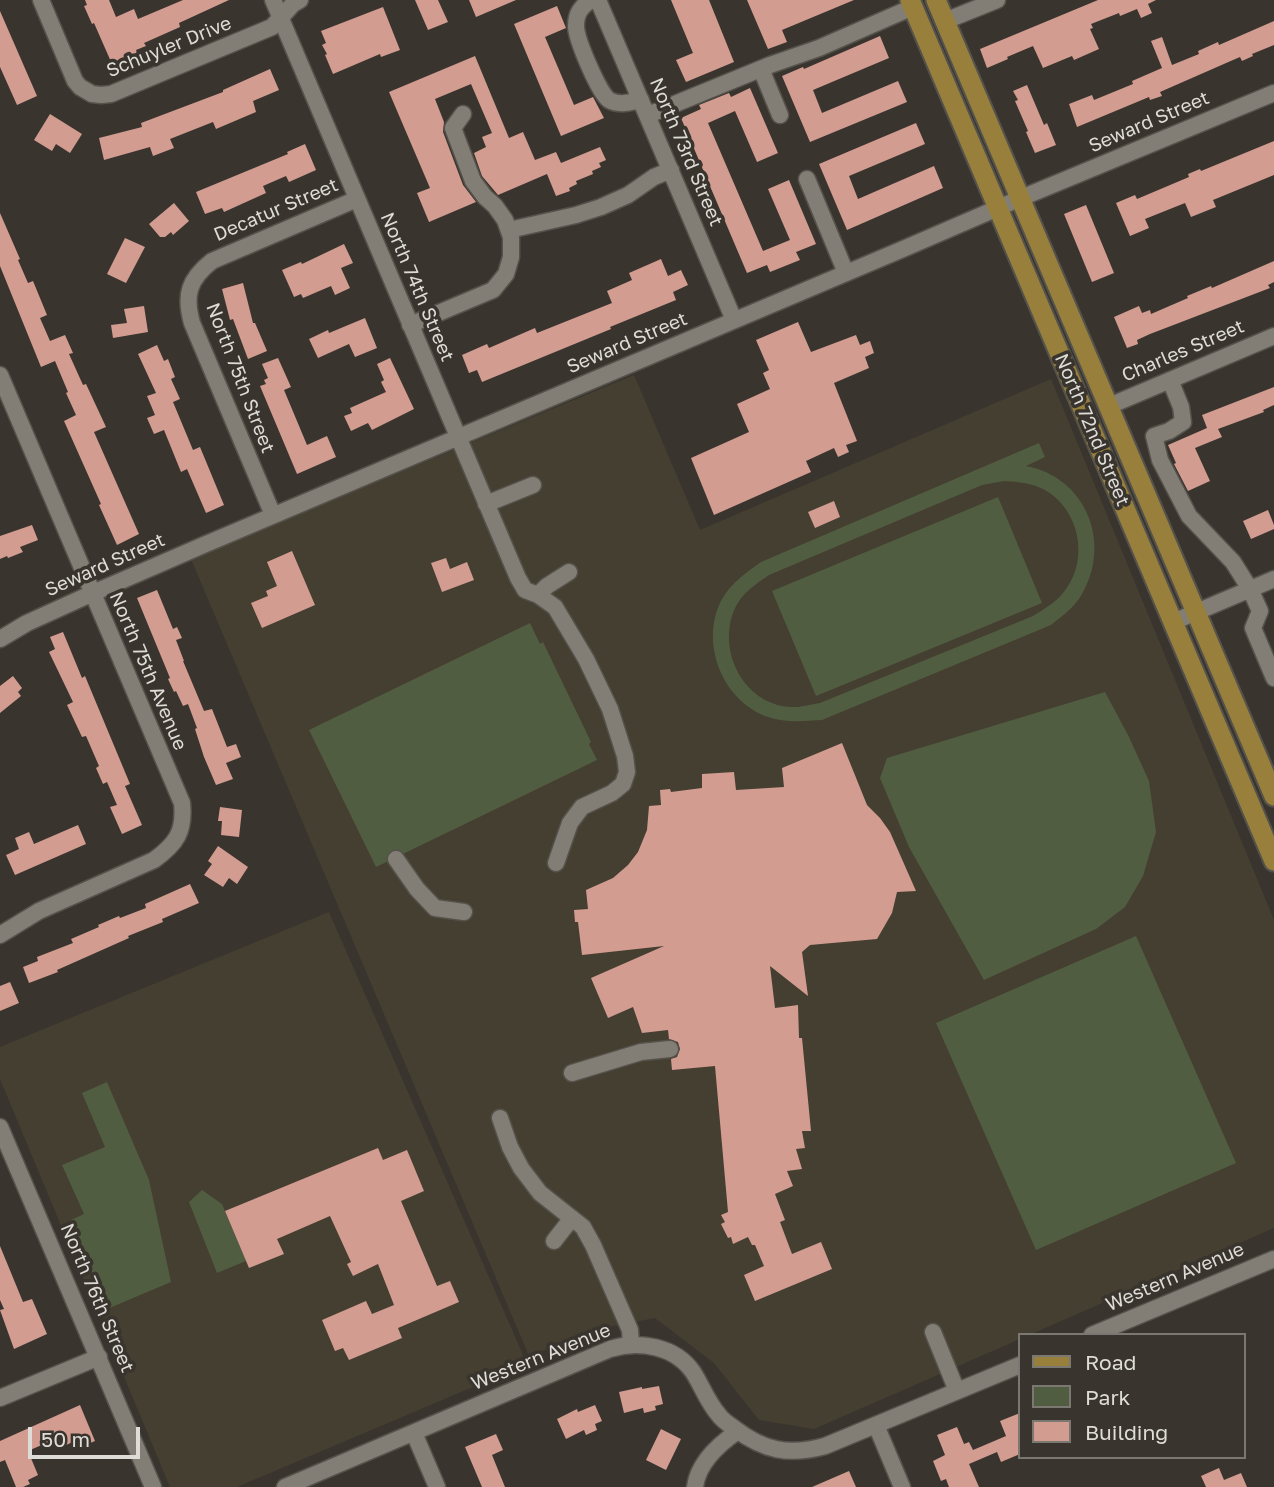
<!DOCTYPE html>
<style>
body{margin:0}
#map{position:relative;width:1274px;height:1487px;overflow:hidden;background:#39352e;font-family:"Golos Text",sans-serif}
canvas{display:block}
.legend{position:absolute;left:1018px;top:1333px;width:228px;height:126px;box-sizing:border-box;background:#39352e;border:2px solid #7b7872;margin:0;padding:9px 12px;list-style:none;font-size:21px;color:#dedcd7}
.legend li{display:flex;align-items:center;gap:14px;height:35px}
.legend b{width:35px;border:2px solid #7b7872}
.scale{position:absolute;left:28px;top:1427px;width:112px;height:32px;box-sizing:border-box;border:4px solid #dedcd7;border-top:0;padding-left:9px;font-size:21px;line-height:24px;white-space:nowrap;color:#dedcd7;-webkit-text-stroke:5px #39352e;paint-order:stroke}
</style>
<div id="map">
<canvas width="1274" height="1487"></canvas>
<ul class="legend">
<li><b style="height:9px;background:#98803c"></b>Road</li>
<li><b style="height:19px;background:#515d40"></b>Park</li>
<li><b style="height:19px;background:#d39c91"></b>Building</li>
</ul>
<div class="scale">50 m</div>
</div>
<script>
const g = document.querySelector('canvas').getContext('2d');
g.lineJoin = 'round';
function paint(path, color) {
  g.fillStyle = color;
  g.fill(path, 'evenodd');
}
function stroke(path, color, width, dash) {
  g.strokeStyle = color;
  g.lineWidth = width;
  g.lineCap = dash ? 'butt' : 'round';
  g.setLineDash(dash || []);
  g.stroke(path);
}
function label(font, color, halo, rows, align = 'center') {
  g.font = font + ' "Golos Text",sans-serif';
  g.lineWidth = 7;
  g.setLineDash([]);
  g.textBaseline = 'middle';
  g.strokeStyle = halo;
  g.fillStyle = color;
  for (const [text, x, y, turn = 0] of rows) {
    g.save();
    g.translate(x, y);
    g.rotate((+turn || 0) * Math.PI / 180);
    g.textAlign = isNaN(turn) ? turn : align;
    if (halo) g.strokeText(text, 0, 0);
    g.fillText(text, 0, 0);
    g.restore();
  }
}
paint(new Path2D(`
 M634,375L700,530L1051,379L1274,920V1228L1029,1335H1020V1339L814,1429L759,1420L714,1363L655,1318L603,1328L529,1356L191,559Z
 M329,912L527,1364L237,1487H170L0,1079V1047Z`), '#453f31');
paint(new Path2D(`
 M1039,443L1045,457L1026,466C1086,477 1112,543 1082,594C1075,607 1062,616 1051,625L822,720C804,721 785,723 768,717C722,701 699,642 722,599C732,582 746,573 761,562ZM1004,481C1019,482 1032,483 1045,490C1079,509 1089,558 1066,589C1058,601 1046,608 1033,616L820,703C813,704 805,706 798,707C747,710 715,653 735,608C742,593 756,584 769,575L982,485Z
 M998,497L1042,603L816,696L772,591Z
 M530,623L540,644L543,642L591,742L589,744L597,760L376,867L309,730Z
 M1105,692L1129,737L1149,781L1156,832L1143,876L1125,907L1096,929L984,980L909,847L880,778L887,758Z
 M1136,936L1236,1163L1036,1250L936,1023Z
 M107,1082L149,1180L171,1282L107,1309L71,1220L84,1214L62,1165L105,1147L82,1093Z
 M202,1190L222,1204L246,1261L217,1273L189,1202Z`), '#515d40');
paint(new Path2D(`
 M85,0H109L116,17L134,9L138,19L183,0H229L179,23L180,27L144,43L146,46L136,50L137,53L112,64L94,23L92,24L84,6L87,5Z
 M415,0H438L448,22L428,30Z
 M469,0H516L476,17Z
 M671,0H709L734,62L686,82L676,60L693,53Z
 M747,0H854L782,30L787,42L768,49Z
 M1098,0H1156L1148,4L1152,13L1141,18L1137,9L1120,16L1119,13L1091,24L1093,28L1090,29L1099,49L1074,60L1072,56L1043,68L1033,46L1007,57L1008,59L987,68L980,49Z
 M557,6L566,28L545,37L574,105L593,97L604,118L561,136L514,24Z
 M383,7L400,50L381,57L380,54L333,74L325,55L327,54L322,45L326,43L321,31Z
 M0,11L37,96L17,105L0,67Z
 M1274,21V45L1252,54L1253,56L1242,61L1240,57L1233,60L1160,92L1162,96L1150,100L1149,97L1077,127L1069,104L1092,95L1094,100L1133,84L1132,81L1162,68L1151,41L1162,37L1172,65L1199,54L1198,51L1218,42L1219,45Z
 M880,36L889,58L813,90L822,113L898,81L907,102L810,142L782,76L803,67L804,69Z
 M475,56L509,138L523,132L535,160L556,152L561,163L600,147L606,160L599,163L601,167L592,171L593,174L576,181L577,184L569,188L570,191L556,196L547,174L498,195L482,176L474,153L486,147L482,137L492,133L471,84L435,99L444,122L443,132L463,185L476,202L429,222L417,193L430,188L389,92Z
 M270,69L279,90L253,101L256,112L216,129L213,122L170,139L174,148L153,156L150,147L104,160L99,138L142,127L141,123L223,92V90Z
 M1027,85L1044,125L1047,123L1056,145L1035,153L1026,132L1028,131L1015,101L1018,100L1013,91Z
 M750,88L778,153L757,162L735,111L708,123L763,251L790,240L768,189L789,180L816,244L796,252L800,260L770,272L767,265L747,273L681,118L701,109L699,105L729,93L731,97Z
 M50,114L82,134L70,153L56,144L52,151L34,140Z
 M916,123L925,144L849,176L858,199L934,166L943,188L847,230L819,164Z
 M1274,141V175L1213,200L1216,207L1191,217L1185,203L1145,219L1149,228L1130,236L1116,203L1135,195L1137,199L1189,177L1188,174L1200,169L1201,171Z
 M305,144L316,170L289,182L286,176L263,186L266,193L224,212L222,208L205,214L196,192L288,154L287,152Z
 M174,203L189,221L173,235L171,232L165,237H160L149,224Z
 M1086,205L1114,273L1092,282L1064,214Z
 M0,213L20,259L18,260L28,283L33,281L47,315L40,318L50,341L65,335L73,353L69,354L83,385L86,384L106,427L94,432L139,534L117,545L99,505L101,504L64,421L76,415L66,393L68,392L55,361L41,367L0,266Z
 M125,238L145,247L126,283L107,274Z
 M344,244L353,263L341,268L350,288L335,295L331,286L303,298L301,294L294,297L282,270L301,262L302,264Z
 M661,259L668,276L681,270L688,285L673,292L676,300L610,327L611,329L482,382L477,370L469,373L462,355L487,344L489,348L535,328L537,333L612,303L607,291L632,280L629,273Z
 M1274,261V282L1268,285L1270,288L1150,334L1137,340L1138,344L1127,348L1114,317L1139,306L1142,313L1150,310L1151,314L1188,298L1187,296L1211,286L1212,288Z
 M243,283L253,323H255L267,351L248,359L233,319L230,320L222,289Z
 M144,306L148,332L113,338L111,325L127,323L124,309Z
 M365,318L377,348L355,357L349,344L318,358L309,339L328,330L329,333Z
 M798,322L811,352L856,335L860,345L870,341L874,353L865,357L869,368L834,383L857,441L846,445L849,452L838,457L834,448L806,461L811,472L714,515L691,458L749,432L737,404L770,389L763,373L769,370L756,340Z
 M157,345L164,361L168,359L175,377L171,379L180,399L173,402L193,450L200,447L224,505L206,513L187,469L181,472L164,430L154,434L147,418L155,415L147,396L156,393L138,354Z
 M278,358L291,387L284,390L307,445L327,436L336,457L297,474L260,386L266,384L264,380L268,378L262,364Z
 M390,358L414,409L372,430L368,423L351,431L344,416L352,413L350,408L386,392L381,382L384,380L377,364Z
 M1274,387V405L1263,410L1264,412L1218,429L1222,437L1195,448L1210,481L1188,491L1174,464L1176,463L1168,445L1207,428L1202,415Z
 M834,501L840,517L815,528L808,512Z
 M1268,510L1274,525V529L1251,539L1243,521Z
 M32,525L38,540L20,547L23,552L8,558L7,556L0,559V536Z
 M292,551L315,605L262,628L251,603L268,596L266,591L277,586L267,562Z
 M446,558L450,569L467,562L474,580L442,592L431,563Z
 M157,590L173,629L177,627L182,638L176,640L184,661H183L204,711L212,709L227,747L236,744L241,757L226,763L233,779L216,785L204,757L195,729L197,728L188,704L183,706L176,691L174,692L168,679L170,678L137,598Z
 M63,632L82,678L85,676L130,784L125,786L142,825L122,834L110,807L117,805L107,782L103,784L96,768L99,766L86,736L82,737L67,705L73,702L49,652L55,649L50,637Z
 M13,676L22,688L18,692L21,696L0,713V686Z
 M842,743L867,805L880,818L890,832L916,891L897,892L892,913L877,939L810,945L802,952L808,996L770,966L775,1008L798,1005L799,1038H802L811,1131H802L805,1148L796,1149L802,1169L787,1171L793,1186L775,1194L785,1220L780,1222L792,1254L821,1242L832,1269L755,1301L744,1275L764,1266L755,1245H752L748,1237L733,1244L731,1237L728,1238L721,1224L725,1222L721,1215L728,1212L715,1066L672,1070L671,1059L677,1057L680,1049L678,1042L669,1039L668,1030L642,1033L633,1007L608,1018L591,978L664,946L582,955L578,922H575L574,910L588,909L586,890L613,878L628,865L638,852L647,830L649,806L661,805L660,790L670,789L671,792L702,788V774L734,772L736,790L784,787L782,768Z
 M220,807L242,810L239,837L221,835L222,821H218Z
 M78,825L86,844L15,875L6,855L19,849L15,838L29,832L34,844Z
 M218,846L248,867L237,884L229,878L223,887L204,875L212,864L208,861Z
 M190,884L199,903L162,919L163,922L128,936L129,938L57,970L58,972L29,983L23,967L38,961L37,957L73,943L71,939L99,927L98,925L119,916L120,918L146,908L145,904Z
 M10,982L19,1003L0,1011V986Z
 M378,1148L383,1160L407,1150L424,1191L401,1201L437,1286L450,1281L459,1302L398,1328L402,1338L349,1360L343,1348L335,1351L322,1320L366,1301L372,1314L394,1305L378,1264L353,1276L347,1264L351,1262L330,1216L277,1239L284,1254L249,1268L225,1211Z
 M0,1246L23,1302L32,1299L47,1334L14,1349L0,1310L4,1309L0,1300Z
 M659,1386L663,1404L655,1406L656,1410L644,1413L643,1408L624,1413L619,1392L642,1387V1389Z
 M80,1405L95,1441L78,1448L75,1441L66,1445L62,1436L28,1451L38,1475L28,1480L30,1484L23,1487H16L5,1460L0,1462V1441Z
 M595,1405L602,1421L595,1424L597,1430L586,1435L584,1430L566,1439L557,1419L577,1409L578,1412Z
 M1020,1413V1454L1001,1462L997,1452L969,1464L979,1487H949L946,1479L941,1481L933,1461L945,1455L937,1435L957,1427L964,1444L969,1442L973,1450L1006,1436L1000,1421Z
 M661,1429L681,1439L666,1470L646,1460Z
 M496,1434L503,1450L492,1455L505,1487H482L465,1447Z
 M1219,1468L1224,1480L1241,1473L1247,1487H1206L1201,1476Z
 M849,1471L856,1487H812Z`), '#d39c91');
const minor = new Path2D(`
 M41,0L75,81L80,87L92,94L101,95L111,94L272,27L293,4L300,0
 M273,0L518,578L525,590L538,595L555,607L586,659L610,709L625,756L627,772L623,784L612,793L582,807L570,823L556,863
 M591,0C581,7 576,13 576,26C576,39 599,93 609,100C619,106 631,102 641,100
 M598,0L734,320
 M945,21L997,0
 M761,69L780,115
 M648,115L770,65L819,48L913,7
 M807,179L846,273
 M509,230L576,215L601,207L628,195L654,177L671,170
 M410,325L493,290L506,274L511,257V237L505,220L495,206L485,197L473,181L453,128L463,114
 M0,375L182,803C185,832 176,844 154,860L39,911L0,935
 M1170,380L1181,407L1183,422L1169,431L1154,436L1160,460L1189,516L1233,562L1250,589L1260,611L1253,628L1274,678
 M1109,406L1274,336
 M486,504L533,485
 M273,515L192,323C184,295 189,279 212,261L357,199
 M538,595L547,586L569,572
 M1173,622L1274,579
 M0,639L27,623L93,593L206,544L903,249L1021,198L1274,93
 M396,859L417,889L435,908L464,912
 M572,1073L641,1052L670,1049
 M500,1118L510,1147L521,1168L540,1193L583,1227L593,1245L630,1330L631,1345
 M0,1127L153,1487
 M554,1241L572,1218
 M933,1332L957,1391
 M1092,1335L1274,1259
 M0,1398L99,1357
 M876,1425L902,1487
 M414,1433L437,1487
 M285,1487L610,1349C639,1340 675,1346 693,1372C702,1386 707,1401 718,1414C722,1420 728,1424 734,1428C764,1451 789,1456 825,1446L1020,1365
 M695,1487C698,1463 719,1444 738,1431`);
const major = new Path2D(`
 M910,0L1274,861
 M936,0L1274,796`);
stroke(minor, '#55524c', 19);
stroke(major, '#55524c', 23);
stroke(minor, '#827e75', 16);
stroke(major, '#98803c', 19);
label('19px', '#dedcd7', '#39352e', [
 ["Schuyler Drive",169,47,-22],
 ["Seward Street",1149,122,-23],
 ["North 73rd Street",686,152,67],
 ["Decatur Street",276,210,-23],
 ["North 74th Street",417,287,67],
 ["Seward Street",627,343,-23],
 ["Charles Street",1183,351,-23],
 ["North 75th Street",240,378,69],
 ["North 72nd Street",1092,430,67],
 ["Seward Street",105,565,-24],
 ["North 75th Avenue",148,671,67],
 ["Western Avenue",1175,1277,-23],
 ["North 76th Street",97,1298,67],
 ["Western Avenue",541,1357,-22]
]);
</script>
